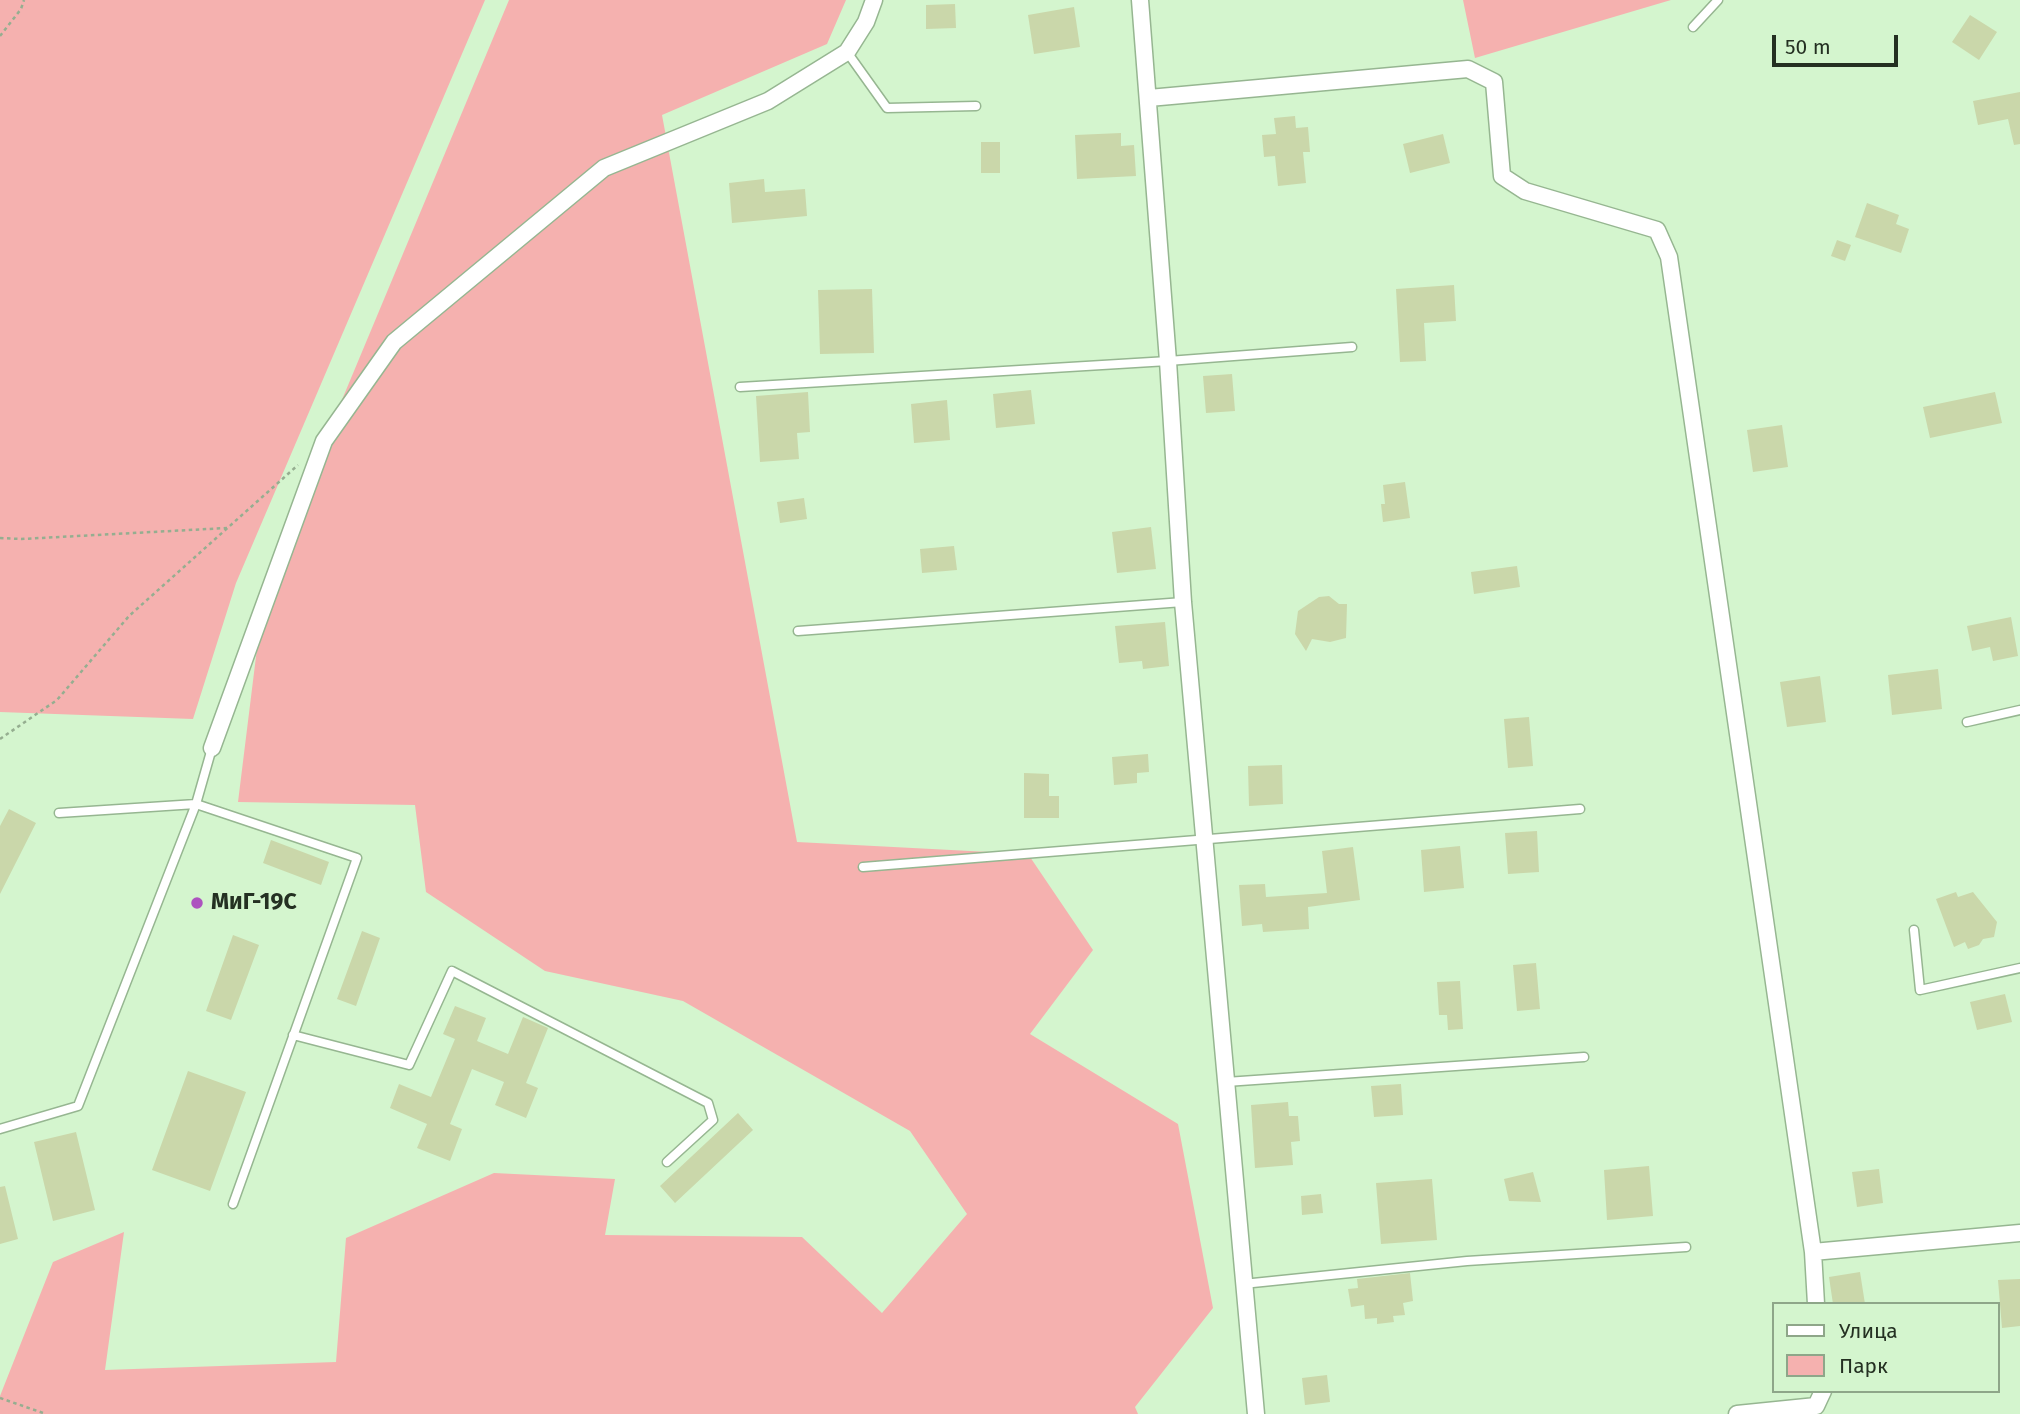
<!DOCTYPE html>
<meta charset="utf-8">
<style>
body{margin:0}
#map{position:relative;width:2020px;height:1414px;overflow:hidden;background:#d4f5ce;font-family:"Fira Sans",sans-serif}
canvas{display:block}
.legend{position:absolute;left:1772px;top:1302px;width:228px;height:91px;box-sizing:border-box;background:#d4f5ce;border:2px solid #8ea689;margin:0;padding:9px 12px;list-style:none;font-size:21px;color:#243022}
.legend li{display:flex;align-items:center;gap:14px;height:35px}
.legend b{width:35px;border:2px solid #8ea689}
.scale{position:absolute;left:1772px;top:35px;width:126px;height:32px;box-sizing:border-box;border:4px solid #243022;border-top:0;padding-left:9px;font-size:21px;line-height:24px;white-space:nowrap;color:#243022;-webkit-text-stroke:5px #d4f5ce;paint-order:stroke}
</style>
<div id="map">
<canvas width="2020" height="1414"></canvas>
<ul class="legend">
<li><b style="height:9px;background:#fff"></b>Улица</li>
<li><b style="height:19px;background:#f5b1af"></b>Парк</li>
</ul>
<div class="scale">50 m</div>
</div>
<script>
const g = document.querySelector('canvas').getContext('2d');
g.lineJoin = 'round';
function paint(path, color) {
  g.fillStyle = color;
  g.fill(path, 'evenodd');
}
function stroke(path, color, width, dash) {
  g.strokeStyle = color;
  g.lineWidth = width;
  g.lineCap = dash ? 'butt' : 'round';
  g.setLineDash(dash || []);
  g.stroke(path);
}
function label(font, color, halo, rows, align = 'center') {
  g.font = font + ' "Fira Sans",sans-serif';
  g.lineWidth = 5;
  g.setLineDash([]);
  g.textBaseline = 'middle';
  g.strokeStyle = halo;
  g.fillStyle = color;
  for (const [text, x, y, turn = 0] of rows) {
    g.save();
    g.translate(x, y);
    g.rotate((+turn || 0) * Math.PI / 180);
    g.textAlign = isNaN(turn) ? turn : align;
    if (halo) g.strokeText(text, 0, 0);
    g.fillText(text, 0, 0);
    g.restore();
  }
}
paint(new Path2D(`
 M0,0H485L236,583L193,719L0,712Z
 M509,0H846L827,44L662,115L797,842L1028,854L1093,950L1030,1034L1178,1124L1213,1308L1135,1407L1138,1414H0V1396L53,1262L124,1232L105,1370L336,1362L346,1238L494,1173L615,1179L605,1235L802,1237L882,1313L967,1214L910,1131L683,1001L545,971L426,892L415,805L238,802L265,584Z
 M1463,0H1671L1475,58Z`), '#f5b1af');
paint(new Path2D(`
 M955,4L956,28L926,29V5Z
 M1074,7L1080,47L1034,54L1028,15Z
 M1970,15L1997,32L1979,60L1952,42Z
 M2020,92V144L2014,145L2008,119L1978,125L1973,101Z
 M1295,116L1296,128L1308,127L1310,152H1303L1306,183L1278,186L1275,156L1264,157L1262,135L1276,134L1274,118Z
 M1121,133V146L1134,145L1136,176L1077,179L1075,135Z
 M1443,134L1450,163L1410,173L1403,144Z
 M981,142H1000V173H981Z
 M764,179L765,192L805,189L807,216L732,223L729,183Z
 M1867,203L1899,215L1896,224L1909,229L1901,253L1855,237Z
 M1837,240L1851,245L1845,261L1831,256Z
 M1454,285L1456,321L1424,323L1426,361L1400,362L1396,289Z
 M872,289L874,353L820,354L818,290Z
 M1232,374L1235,411L1206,413L1203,376Z
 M1031,390L1035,424L996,428L993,394Z
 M808,392L810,432L797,433L799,459L760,462L756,396Z
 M1995,392L2002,423L1930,438L1923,407Z
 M947,400L950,440L914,443L911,404Z
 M1782,425L1788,467L1753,472L1747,430Z
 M1405,482L1410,518L1383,522L1381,504H1385L1383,485Z
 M804,498L807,519L780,523L777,502Z
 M1151,527L1156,569L1117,573L1112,532Z
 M954,546L957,570L922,573L920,549Z
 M1517,566L1520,587L1474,594L1471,572Z
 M1329,596L1339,604H1347L1346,638L1330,642L1312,639L1306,651L1295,634L1298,611L1319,597Z
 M2011,617L2018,656L1993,661L1990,647L1972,651L1967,626Z
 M1165,622L1169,666L1143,669L1142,661L1119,663L1115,626Z
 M1938,669L1942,709L1892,715L1888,675Z
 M1820,676L1826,722L1787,727L1780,682Z
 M1529,717L1533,766L1508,768L1504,719Z
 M1148,754L1149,772L1137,773V783L1114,785L1112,757Z
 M1282,765L1283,804L1249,806L1248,766Z
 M1024,773L1049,774V796H1059V818H1024Z
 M9,809L36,823L0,894V826Z
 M1537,831L1539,872L1508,874L1505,833Z
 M271,840L329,862L321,885L263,863Z
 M1460,846L1464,888L1424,892L1421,850Z
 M1353,847L1360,900L1308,907L1309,929L1263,932L1262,924L1242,926L1239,885L1265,884L1266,897L1327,893L1322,851Z
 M1956,892L1958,897L1973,892L1997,922L1994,937L1983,939L1979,945L1968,949L1965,942L1954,947L1936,899Z
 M362,931L380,938L356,1006L337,999Z
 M233,935L259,945L231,1020L206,1011Z
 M1536,963L1540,1009L1517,1011L1513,965Z
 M1460,981L1463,1029L1448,1030L1447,1015H1439L1437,982Z
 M2005,994L2012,1022L1977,1030L1970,1002Z
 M455,1006L486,1018L477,1041L508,1054L523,1017L548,1028L526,1083L538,1088L526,1118L495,1105L504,1082L472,1069L450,1124L462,1129L450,1161L417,1148L427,1124L390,1108L399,1084L431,1097L455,1039L443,1034Z
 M188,1071L246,1092L210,1191L152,1170Z
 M1401,1084L1403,1115L1374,1117L1371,1086Z
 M1288,1102L1289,1116H1298L1300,1141L1291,1142L1293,1165L1255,1168L1251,1105Z
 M738,1113L753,1130L675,1203L660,1186Z
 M76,1132L95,1210L53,1221L34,1142Z
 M1649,1166L1653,1216L1607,1220L1604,1170Z
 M1879,1169L1883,1203L1857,1207L1852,1172Z
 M1533,1172L1541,1202L1509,1201L1504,1179Z
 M1432,1179L1437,1240L1381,1244L1376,1183Z
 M5,1186L18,1239L0,1244V1187Z
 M1321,1194L1323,1213L1302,1215L1301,1196Z
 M1860,1272L1865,1304H1833L1829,1277Z
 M1410,1273L1413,1301L1403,1303L1405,1315L1393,1316L1394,1322L1377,1324V1318L1365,1319L1364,1305L1351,1307L1348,1289L1358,1288L1357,1279Z
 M2020,1279V1326L2002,1328L1998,1280Z
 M1327,1375L1330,1402L1305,1405L1302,1378Z`), '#cad7aa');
const service = new Path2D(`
 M1693,27L1718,0
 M847,52L887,108L976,106
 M740,387L1168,361L1352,347
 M798,631L1183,602
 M1967,722L2020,710
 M212,748L196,804L357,858L233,1204
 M863,867L1580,809
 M1914,930L1920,990L2020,968
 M293,1035L409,1065L452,971L708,1103L713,1120L667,1162
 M1226,1082L1584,1057
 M0,1129L78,1106L196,804L59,813
 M1243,1284L1467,1261L1686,1247`);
const minor = new Path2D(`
 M1140,0L1168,361L1183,602L1256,1414
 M1149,98L1468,69L1494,82L1502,176L1525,191L1657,230L1669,257L1813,1252L1816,1304
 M212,748L324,441L394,342L604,168L768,101L847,52L866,22L874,0
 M1813,1252L2020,1233
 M1737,1414L1816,1406L1823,1391`);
stroke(service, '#96b691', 11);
stroke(minor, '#96b691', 19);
stroke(new Path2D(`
 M0,36L21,9L24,0
 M0,538L21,539L227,528
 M0,739L57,700L129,616L298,465
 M0,1398L46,1414`), '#95ae90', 2.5, [3.5, 3.5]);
stroke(service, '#fff', 8);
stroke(minor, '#fff', 16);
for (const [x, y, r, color] of [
 [197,903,7,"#ad53bf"]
]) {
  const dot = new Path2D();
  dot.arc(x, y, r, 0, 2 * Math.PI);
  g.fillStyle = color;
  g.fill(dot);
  stroke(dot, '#d4f5ce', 2.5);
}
label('bold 23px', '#243022', '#d4f5ce', [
 ["МиГ-19С",211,903]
], 'left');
</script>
